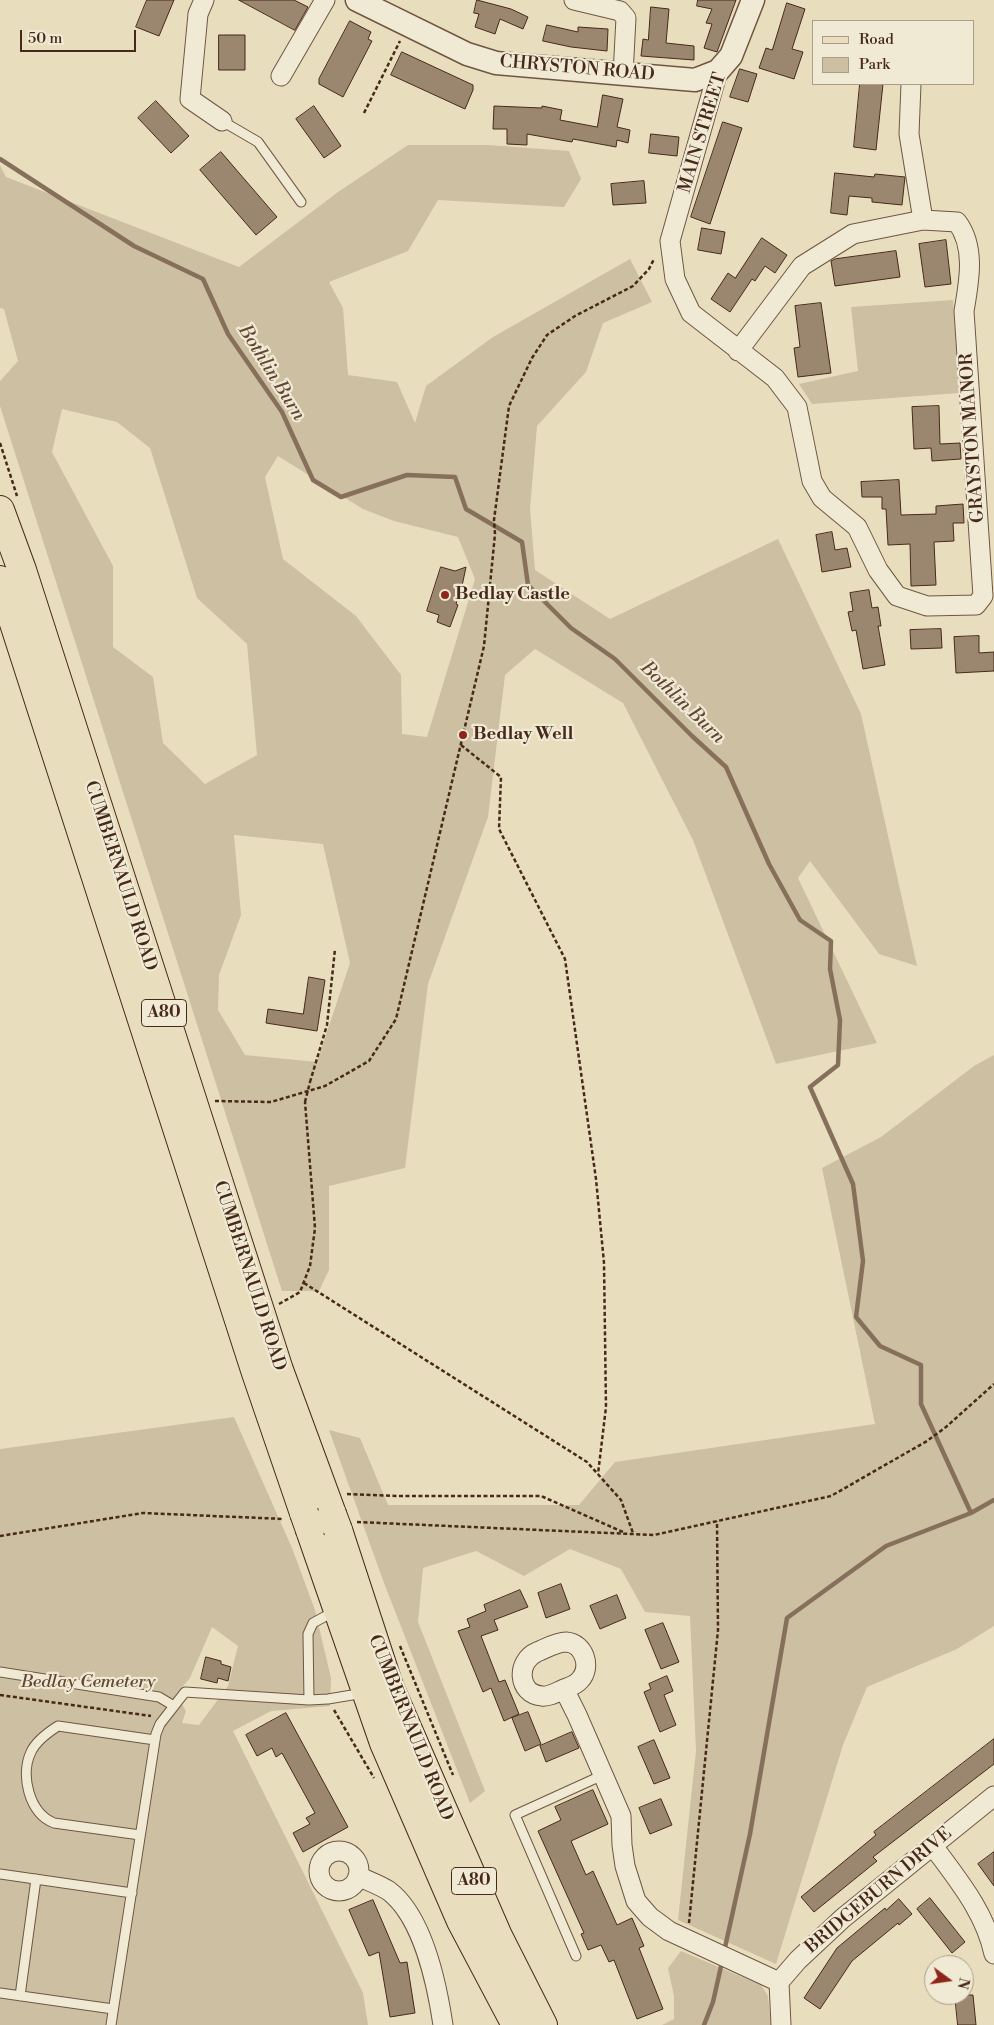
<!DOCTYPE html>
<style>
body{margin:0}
#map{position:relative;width:994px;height:2025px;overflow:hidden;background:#e8debe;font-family:"Libre Bodoni",serif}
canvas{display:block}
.legend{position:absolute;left:812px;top:20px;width:162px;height:65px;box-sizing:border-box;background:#f0ead5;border:1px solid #ac9d8a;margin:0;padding:6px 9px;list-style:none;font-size:15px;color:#47291a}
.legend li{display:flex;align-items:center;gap:10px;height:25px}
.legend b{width:25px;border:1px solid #ac9d8a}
.north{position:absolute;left:924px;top:1955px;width:50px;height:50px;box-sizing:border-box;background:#f0ead5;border:1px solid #ac9d8a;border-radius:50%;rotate:104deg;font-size:14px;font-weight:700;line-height:20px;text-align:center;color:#47291a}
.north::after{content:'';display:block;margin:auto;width:18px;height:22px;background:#8f2418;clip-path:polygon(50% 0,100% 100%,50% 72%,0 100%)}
.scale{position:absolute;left:20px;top:30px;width:116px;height:22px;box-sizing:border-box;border:2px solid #47291a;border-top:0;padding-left:6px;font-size:15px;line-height:18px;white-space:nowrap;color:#47291a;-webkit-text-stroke:4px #f0ead5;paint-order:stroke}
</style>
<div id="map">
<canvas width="994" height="2025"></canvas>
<ul class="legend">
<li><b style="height:6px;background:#e8debe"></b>Road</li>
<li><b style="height:14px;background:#cdbfa2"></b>Park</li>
</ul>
<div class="north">N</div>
<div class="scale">50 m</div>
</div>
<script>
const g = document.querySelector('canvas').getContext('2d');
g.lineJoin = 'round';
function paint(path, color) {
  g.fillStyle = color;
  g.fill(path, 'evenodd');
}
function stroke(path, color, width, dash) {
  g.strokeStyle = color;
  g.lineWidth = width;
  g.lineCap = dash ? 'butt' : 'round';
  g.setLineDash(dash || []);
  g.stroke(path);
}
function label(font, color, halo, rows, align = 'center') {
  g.font = font + ' "Libre Bodoni",serif';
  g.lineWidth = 4.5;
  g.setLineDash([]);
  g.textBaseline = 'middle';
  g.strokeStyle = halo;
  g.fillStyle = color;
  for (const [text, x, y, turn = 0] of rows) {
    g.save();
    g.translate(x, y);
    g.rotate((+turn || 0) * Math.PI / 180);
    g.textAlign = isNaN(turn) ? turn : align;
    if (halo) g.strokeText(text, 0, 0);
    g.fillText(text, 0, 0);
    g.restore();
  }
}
paint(new Path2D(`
 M408,145H488L569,151L581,179L564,207L438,200L408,251L329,282L343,308L348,375L397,382L415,423L426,386L493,337L630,259L652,302L603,323L586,372L537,426L530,509L535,570L610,619L778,539L861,714L917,966L879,954L810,861L798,878L877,1043L776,1064L693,840L623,703L535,649L505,675L488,817L428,984L405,1168L329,1186V1270L319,1291H282L0,406V381L18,361L4,309L0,308V165L6,177L239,267L338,192ZM62,409L117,422L150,448L197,598L247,644L257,755L205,784L163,743L153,677L113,647V566L52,452ZM278,456L363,509L394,521L458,537L475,579L427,737L402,734L401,675L356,616L283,559L265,477ZM234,835L323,844L350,963L317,1062L245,1055L218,1010L219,975L241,915Z
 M953,300L959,393L812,404L799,384L858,371L851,307Z
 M994,1055V1626L957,1649L867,1687L843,1745L776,1964L678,1920L696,1751L690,1616L645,1612L621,1569L570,1549L524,1576L476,1551L423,1568L418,1622L485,1791L470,1803L384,1583L329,1430L360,1438L388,1505H579L615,1462L875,1424L822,1168L881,1137L974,1066Z
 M234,1417L292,1548L315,1610L331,1678L330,1706L271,1711L233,1731L363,1993L368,2025H0V1449ZM212,1627L238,1646L228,1686L199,1725L182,1723L186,1711L176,1694L190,1678Z
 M681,1951L761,1985L768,1996L771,2025H662L674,2019V1996L668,1968Z`), '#cdbfa2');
stroke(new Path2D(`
 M0,159L134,246L203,279L228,334L282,412L313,480L341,497L407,475L455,477L466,509L522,542L528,585L571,628L615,659L692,736L726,767L769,864L800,920L831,941L830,969L840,1020L838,1065L810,1087L853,1184L863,1261L856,1317L880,1346L921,1365V1404L971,1513
 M724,1952L750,1834L787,1618L886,1546L971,1513L994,1500
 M704,2025L713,2002L722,1962`), '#87705b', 4.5);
const building = new Path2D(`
 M147,0H174L159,36L136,27Z
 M239,0H294L308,7L295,30Z
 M477,0L511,9L528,17L523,29L500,19L495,34L475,27L479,14L474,13Z
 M698,0H736L717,52L704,48L712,24L706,23L712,9L697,6Z
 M787,3L805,9L792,49L803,52L794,79L759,68L766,48L772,50Z
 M651,7L669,9L666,43L694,46V60L641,56L643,39L648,40Z
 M350,21L371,32L368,39L372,41L343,97L319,84V79Z
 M547,25L578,32V27L608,29L607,51L571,47L543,41Z
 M219,35H245V70H219Z
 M402,52L473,85V90L465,109L391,75Z
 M740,69L757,74L748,102L730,97Z
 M860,84H883L876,150L854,147Z
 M603,95L623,99L617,127L630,130L628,143L617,140L616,147L573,139L572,142L527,134V145L507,144V129H493L494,106L542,108V106L562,110L560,120L597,127Z
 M156,101L189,136L171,153L138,118Z
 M314,106L341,146L324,158L296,119Z
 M723,122L742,128L710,224L691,217Z
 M651,134L679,137L677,156L649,153Z
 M221,152L277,217L256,235L200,170Z
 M835,173L874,177L875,174L905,177L902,205L872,202V198L849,196L847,215L831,213Z
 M644,181L646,203L613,205L611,184Z
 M702,228L725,232L721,254L698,250Z
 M762,238L787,255L775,273L765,266L755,281L752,279L730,312L711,299L728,273L735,278Z
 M946,240L951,284L925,287L919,244Z
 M896,251L900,277L835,286L831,261L835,259Z
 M821,303L831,373L798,377L794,348L800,347L795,306Z
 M939,406L940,444L960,443L961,459L932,461L931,448L914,449L912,407Z
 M899,480L901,515L936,514V506L963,504L964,523H953L954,541L934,542L936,585L911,586L910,544L888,545L886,509H882V497H862L861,482Z
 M832,532L835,550L847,548L851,567L822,572L816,535Z
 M441,567L455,571L466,567L462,586L456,604L458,605L450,627L437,622L439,615L427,611Z
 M869,590L872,608L878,607L881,626H878L885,665L863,669L856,630L852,631L848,612L853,611L850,593Z
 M941,629L942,648L911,649L910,630Z
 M979,636V653L994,652V671L956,673L954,637Z
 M309,977L325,980L317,1031L266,1023L268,1009L303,1014Z
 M561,1584L570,1609L546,1618L538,1593Z
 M520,1590L528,1607L494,1620L498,1630L481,1636L499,1682L505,1680L519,1714L504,1721L491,1688L483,1692L458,1631L470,1627L467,1619L486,1611L484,1605Z
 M617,1595L626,1618L600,1629L590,1606Z
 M663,1623L679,1662L661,1669L645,1630Z
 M206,1657L221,1661V1664L231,1667L228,1681L218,1678L217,1683L201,1679Z
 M667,1676L673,1691L664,1695L676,1725L660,1732L644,1692L651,1689L649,1684Z
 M528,1712L541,1744L525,1751L512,1718Z
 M286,1713L348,1827L303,1852L293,1833L310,1824L306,1818L315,1813L282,1753L276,1757L272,1748L257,1756L246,1735Z
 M572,1732L579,1748L546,1762L540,1746Z
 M994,1739V1764L873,1857L877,1861L814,1912L801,1897L876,1835L874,1832Z
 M654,1740L670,1778L654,1784L638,1747Z
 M593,1790L608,1824L571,1841L586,1875L593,1871L617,1925L632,1918L644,1946L639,1948L663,2009L637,2019L614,1960L609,1962L601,1945L588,1950L581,1934L584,1933L538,1831L561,1820L555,1807Z
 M661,1799L672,1825L650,1834L639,1808Z
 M994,1852V1886L978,1864Z
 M930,1898L965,1942L952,1953L917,1909Z
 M899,1899L912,1914L899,1925L898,1923L852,1961L820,2009L804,1998L837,1948L885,1908L886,1910Z
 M373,1900L400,1963L407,1962L415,2013L390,2017L379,1952L369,1956L349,1910Z
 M955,1995H973L976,2025H958Z`);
paint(building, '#9b876f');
stroke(building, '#47291a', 1);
const service = new Path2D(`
 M222,121L258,142L301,202
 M0,1672L159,1697L174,1706
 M309,1700L308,1634L313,1623L335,1611
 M140,1835L54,1823C29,1813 20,1775 31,1752C36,1741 47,1733 58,1726L155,1740
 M0,1874L132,1893
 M576,1956L515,1815L603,1775
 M0,1993L113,2009
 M20,1996L36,1879
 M111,2025L156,1734L160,1724L185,1692L309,1700L328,1699L364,1693`);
const minor = new Path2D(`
 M204,0L198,14L190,99L222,121
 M574,0L620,11L626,18L623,75
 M718,71L670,241L675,279L691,313L775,378L797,407L812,481L822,498L857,527L878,570L897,596L927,606L976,605L983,596L964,311C969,282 976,247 957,222L923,220
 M281,76L325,0
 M738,351L802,266L853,234L923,220L909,134L911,84
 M564,1689C569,1687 576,1685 580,1680C592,1667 584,1643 566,1642C556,1642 545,1649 537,1652C516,1661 517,1694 542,1696C549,1697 557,1692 564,1689L577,1715L621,1816L622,1845L625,1866L636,1901L650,1917L669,1931L779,1982
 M933,1846C958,1880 985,1912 994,1954
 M319 1871a20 20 0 1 1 40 0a20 20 0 1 1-40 0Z
 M358,1876C368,1881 380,1885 389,1891C423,1917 437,1985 443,2025
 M781,2025L779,1982L798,1960L843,1918L994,1796`);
const tertiary = new Path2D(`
 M357,0L467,54L496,63L695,80L718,71L731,56L753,0`);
const primary = new Path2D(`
 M0,510L22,570L279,1370L332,1514
 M0,580L256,1373L304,1513
 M310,1530L384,1743L461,1921L516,2025
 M338,1530L389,1686L498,1936L543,2025`);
stroke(service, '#6f5643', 11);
stroke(minor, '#6f5643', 21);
stroke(tertiary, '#6f5643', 25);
stroke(primary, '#47291a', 30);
stroke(new Path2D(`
 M364,113L400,41
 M0,443L17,496
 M461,745L501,777L499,829L565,959L596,1179L604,1263L606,1407L598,1474
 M310,1082L327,1025L335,949
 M215,1101L271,1102L325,1086L369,1061L396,1019L484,646L495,534L494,520L509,406L532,358L547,335L575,316L633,286L649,269L654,259
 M304,1283L587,1462L621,1500L633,1533
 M279,1304L300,1292L310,1266L315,1228L305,1102
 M347,1494L396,1496H541L623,1532
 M357,1522L654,1535L831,1496L927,1441L946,1427L994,1384
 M0,1536L143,1513L284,1519
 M400,1646L453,1775
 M0,1695L151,1716
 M334,1710L374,1778
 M689,1923L718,1630L717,1521`), '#47291a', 2.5, [4, 2.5]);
stroke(service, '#f0ead5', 9);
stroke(minor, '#f0ead5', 19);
stroke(tertiary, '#f0ead5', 22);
stroke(primary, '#e8debe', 28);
const primaryBridge = new Path2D(`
 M304,1513L310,1530
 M332,1514L338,1530`);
stroke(primaryBridge, '#47291a', 30, []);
stroke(new Path2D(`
 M305,1102L310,1082`), '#47291a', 2.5, [4, 2.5]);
stroke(primaryBridge, '#e8debe', 28);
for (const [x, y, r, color] of [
 [445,595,5,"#8f2418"],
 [463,735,5,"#8f2418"]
]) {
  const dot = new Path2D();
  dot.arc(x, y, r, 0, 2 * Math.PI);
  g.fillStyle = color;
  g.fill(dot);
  stroke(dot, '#f0ead5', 2);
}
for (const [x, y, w] of [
 [164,1013,45],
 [474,1881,45]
]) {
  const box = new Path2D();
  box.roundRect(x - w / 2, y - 13.5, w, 27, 4);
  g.fillStyle = '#f0ead5';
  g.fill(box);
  stroke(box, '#47291a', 1);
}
label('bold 16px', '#47291a', null, [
 ["A80",164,1013],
 ["A80",474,1881]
]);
label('18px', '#47291a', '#f0ead5', [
 ["CHRYSTON ROAD",577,69,5],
 ["MAIN STREET",703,133,-73],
 ["GRAYSTON MANOR",973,438,-94],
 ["CUMBERNAULD ROAD",120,876,72],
 ["CUMBERNAULD ROAD",249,1276,72],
 ["CUMBERNAULD ROAD",410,1728,68],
 ["BRIDGEBURN DRIVE",879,1891,-40]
]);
label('bold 18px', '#47291a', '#f0ead5', [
 ["Bedlay Castle",455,595],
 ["Bedlay Well",473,735]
], 'left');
label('italic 18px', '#624735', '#f0ead5', [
 ["Bedlay Cemetery",88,1683]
]);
label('italic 19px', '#624735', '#f0ead5', [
 ["Bothlin Burn",271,373,58],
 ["Bothlin Burn",682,703,44]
]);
</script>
